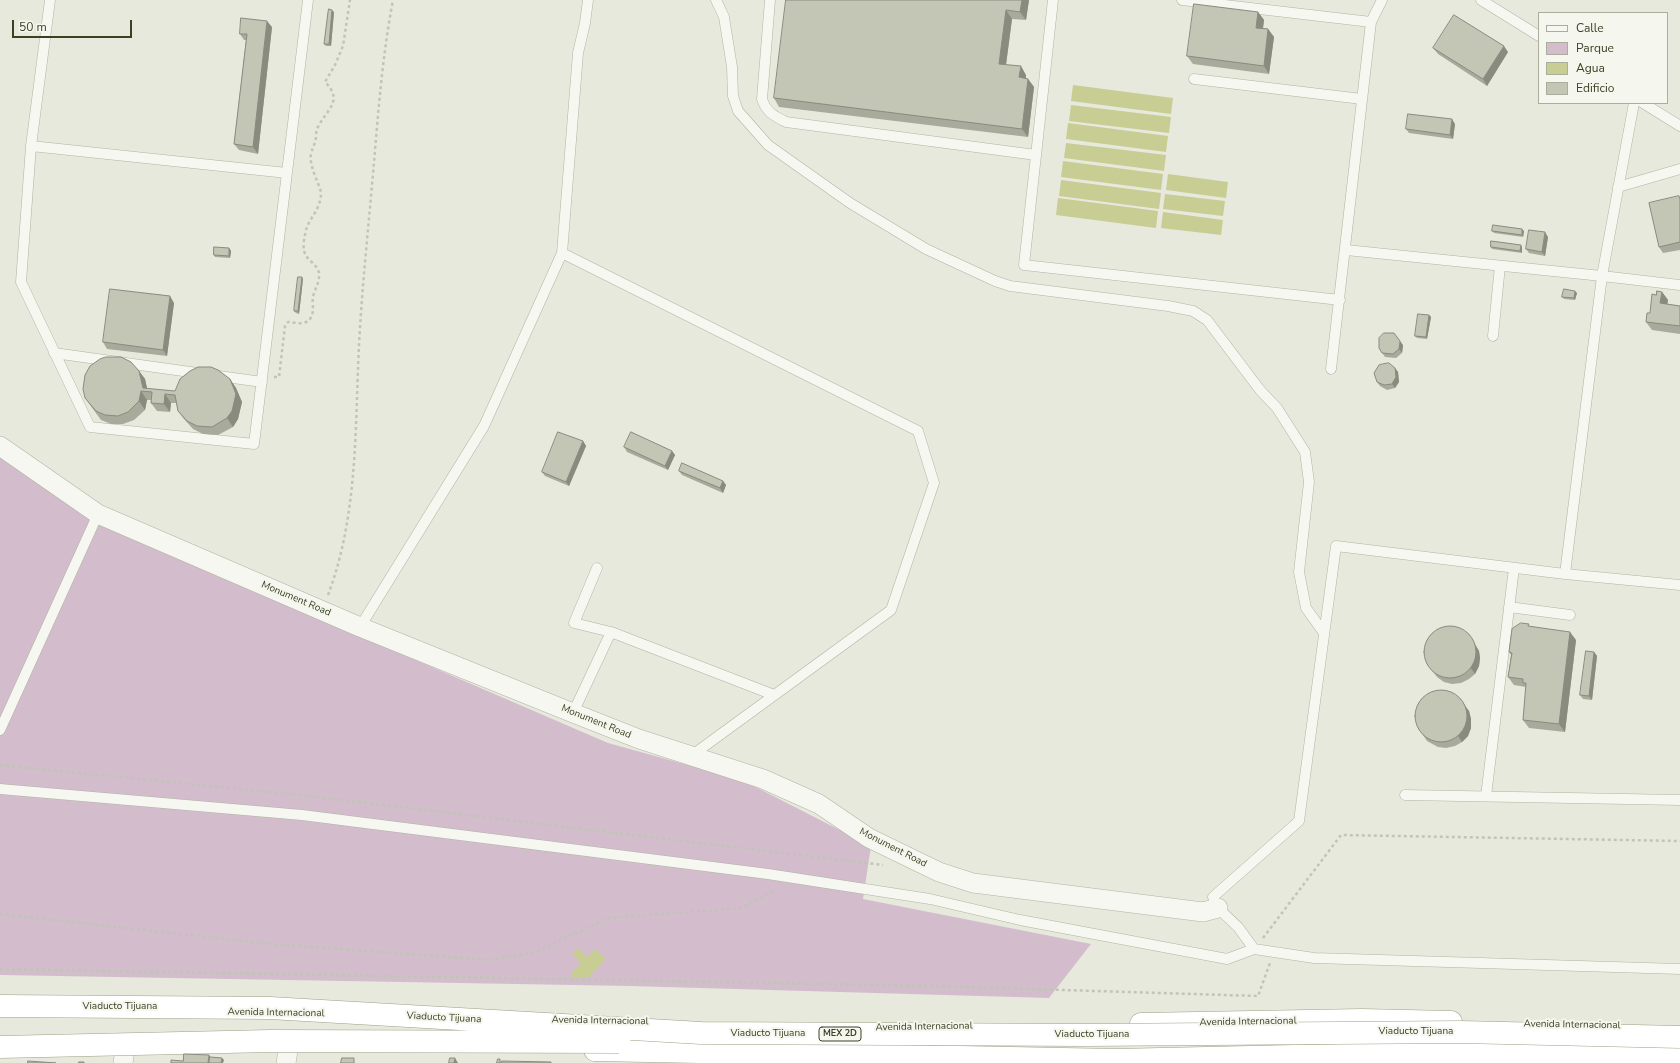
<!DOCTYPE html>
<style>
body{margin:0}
#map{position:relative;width:1680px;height:1063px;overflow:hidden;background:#e7e9dd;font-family:"Nunito Sans",sans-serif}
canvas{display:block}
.legend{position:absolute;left:1538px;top:12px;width:130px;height:92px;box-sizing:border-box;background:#f5f6ed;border:1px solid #abae9d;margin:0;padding:5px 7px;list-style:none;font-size:12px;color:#3b4125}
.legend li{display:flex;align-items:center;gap:8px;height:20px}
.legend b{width:20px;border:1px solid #abae9d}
.scale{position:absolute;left:12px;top:20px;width:120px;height:18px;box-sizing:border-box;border:2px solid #3b4125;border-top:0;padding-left:5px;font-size:12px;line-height:14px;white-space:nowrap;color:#3b4125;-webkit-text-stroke:3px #f5f6ed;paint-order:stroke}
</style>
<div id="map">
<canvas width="1680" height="1063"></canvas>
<ul class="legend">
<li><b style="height:5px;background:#f5f7f0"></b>Calle</li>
<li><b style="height:11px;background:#d3bdcd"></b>Parque</li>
<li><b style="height:11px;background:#c8cd94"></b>Agua</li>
<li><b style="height:11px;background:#c3c6b4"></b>Edificio</li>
</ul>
<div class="scale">50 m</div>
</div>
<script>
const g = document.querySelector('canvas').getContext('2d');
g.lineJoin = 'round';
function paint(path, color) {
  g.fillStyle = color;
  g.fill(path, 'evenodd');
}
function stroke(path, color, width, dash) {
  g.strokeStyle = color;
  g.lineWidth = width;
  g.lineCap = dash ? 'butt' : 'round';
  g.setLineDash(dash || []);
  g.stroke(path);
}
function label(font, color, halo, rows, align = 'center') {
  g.font = font + ' "Nunito Sans",sans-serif';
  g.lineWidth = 4;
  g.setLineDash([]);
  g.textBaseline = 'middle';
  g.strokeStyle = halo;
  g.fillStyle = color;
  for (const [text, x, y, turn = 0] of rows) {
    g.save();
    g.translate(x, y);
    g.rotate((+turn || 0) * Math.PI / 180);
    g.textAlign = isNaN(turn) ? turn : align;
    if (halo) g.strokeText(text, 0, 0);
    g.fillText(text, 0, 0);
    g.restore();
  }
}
paint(new Path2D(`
 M0,451L112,529L608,743L742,780L871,846L863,899L1091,944L1049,998L630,986L0,975Z`), '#d3bdcd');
paint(new Path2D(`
 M1073,85L1173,98L1171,114L1071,101Z
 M1071,105L1171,117L1169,133L1069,121Z
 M1068,123L1168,136L1166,152L1066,139Z
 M1066,143L1166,155L1164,171L1064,158Z
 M1063,161L1163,174L1161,190L1061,177Z
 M1168,174L1228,182L1226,198L1166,190Z
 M1061,180L1161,193L1159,209L1059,196Z
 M1165,194L1225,201L1223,216L1163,209Z
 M1058,198L1158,211L1156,228L1056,215Z
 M1163,212L1223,220L1221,235L1161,228Z
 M578,948L587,957L595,949L606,959L588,978H572V972L581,963L572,954Z`), '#c8cd94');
const service = new Path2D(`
 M50,0L31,146L21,282L90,427L254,444L308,0
 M588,0L585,23L578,53L562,253L918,431L934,483L891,610L691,756
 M716,0L724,17L732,67L733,96L738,111L768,145L850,203L926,249L995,281L1010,286L1168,306L1193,311L1207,320L1260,390L1277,408L1305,452L1309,482L1299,572L1306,608L1324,633
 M770,0L762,99C766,112 774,116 786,122L1036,155
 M1053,0L1024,265L1340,300
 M1182,0L1371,22
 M1481,0L1539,36
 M1194,79L1362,99
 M1634,103L1602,276L1680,285
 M1643,103L1680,126
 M31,146L287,173
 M1618,187L1680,169
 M1346,250L1602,276L1565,574L1336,546L1299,821L1213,897L1218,908L1238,927L1254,949L1314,958L1680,969
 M1493,336L1500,266
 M54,353L262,382
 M1331,369L1371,22L1382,0
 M1565,574L1680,585
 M1509,607L1570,615
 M360,627L484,426L562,253
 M611,632L774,695
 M573,713L611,632L574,623L597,568
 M0,730L98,514
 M0,789L302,815L768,874L930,899L1020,920L1227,959L1254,949
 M1405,795L1680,800
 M1486,796L1514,568`);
const minor = new Path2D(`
 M0,446L98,514L360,627L573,713L639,739L763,779L819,804L869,838L939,872L973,883L1203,912L1218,908
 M123,1063L126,1043
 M286,1063L289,1044`);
const trunk = new Path2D(`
 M595,1050L1116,1060L1473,1052L1680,1055`);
const motorway = new Path2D(`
 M1141,1024L1362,1020L1451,1022`);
stroke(service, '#b0b3a2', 11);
stroke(minor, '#b0b3a2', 20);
stroke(trunk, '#9ca183', 23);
stroke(motorway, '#9ca183', 23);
stroke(new Path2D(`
 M274,377H279L285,326L288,322C294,322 301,325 306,322C309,321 311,318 312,315C314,309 312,302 313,297C315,288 320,282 319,273C317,263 305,260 304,250C303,246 304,239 305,235C307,218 321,212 321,192C318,181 309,166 311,154C312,149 314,146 315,142C317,137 315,131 318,127C327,109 344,101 325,82L335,65L343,46L350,0
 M328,595C358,516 355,428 359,345C362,288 368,231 373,174C378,116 382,57 393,0
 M0,765L300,795L883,865
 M0,914L272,944L489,960L536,952L607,918L742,908L777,889
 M1263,938L1341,835L1680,841
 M0,969L933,986L1258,996L1270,963`), '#c1c4b7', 2.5, [3, 3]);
stroke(service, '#f5f7f0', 10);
stroke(minor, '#f5f7f0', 19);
stroke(trunk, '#fff', 22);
stroke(motorway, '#fff', 22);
const motorwayBridge = new Path2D(`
 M0,1006L270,1008L701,1033L1087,1035L1460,1032L1680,1037
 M0,1047L271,1041L619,1042`);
stroke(motorwayBridge, '#9ca183', 23, []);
stroke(motorwayBridge, '#fff', 22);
paint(new Path2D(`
 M1029,0L1026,20L1012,19L1006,65L1026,75V78L1028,79L1034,87L1028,137L779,107L774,98Z
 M334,12L331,46H326L324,44Z
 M1258,12L1264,20L1263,28L1268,29L1274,37L1269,74L1193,64L1187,56Z
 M272,27L258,154L239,150L234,144L246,40H244L240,34Z
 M1433,48L1508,52L1487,86L1438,54Z
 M1455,124L1453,139L1409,133L1406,129Z
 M1680,197V250L1663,253L1659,247Z
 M1492,231H1524L1523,237L1494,233Z
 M1548,237L1545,256L1529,253L1526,249Z
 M1491,247H1522V253L1492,249Z
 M229,248L231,251L230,258L215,257L214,255Z
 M303,279L299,314L296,313L294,311Z
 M1662,292L1668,300L1667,304L1680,306V334L1652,330L1646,322L1650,313Z
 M1577,293L1575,300L1564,299L1562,297Z
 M174,303L167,356L107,349L103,342Z
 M1429,315L1431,317L1427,339L1417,338L1415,336Z
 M1403,345L1402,353L1396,358L1385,357L1379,348Z
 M1395,368L1398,372L1399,382L1395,388L1387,390L1380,386L1377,382Z
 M139,371L145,379L147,389L175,391L230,379L236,388L242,402L238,419L233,427L218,435L203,434L193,429L184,419L178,411L176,403H171L170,412L157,411L151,403V400H147L145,410L134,420L123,424H111L101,420L85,398Z
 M583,441L586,446L569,486L545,476L542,472Z
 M624,447L672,451L675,455L668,470L627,452Z
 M679,471L723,481L726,485L723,493L682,475Z
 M1531,627L1576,640L1565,732L1529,728L1523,720L1526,687L1514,685L1508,677L1511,655L1509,652Z
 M1472,639L1479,651L1480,658L1479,666L1475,674L1469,679L1461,683L1452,684L1444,682L1437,677L1427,664Z
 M1594,652L1597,656L1592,700L1583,699L1580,695Z
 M1460,698L1469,711L1471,719V728L1468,736L1462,742L1455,746L1446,748L1438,747L1427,741L1419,729Z`), '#a8aa9b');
paint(new Path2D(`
 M1022,0H1029L1026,20L1020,12Z
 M332,10L334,12L331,46L329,44Z
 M1006,10L1012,19L1005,72L999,64Z
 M1258,12L1264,20L1262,36L1256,28Z
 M267,21L272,27L258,154L253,147Z
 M1268,29L1274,37L1269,74L1264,66Z
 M1504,46L1508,52L1487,86L1483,79Z
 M1021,66L1026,75L1025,86L1019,77Z
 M1028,79L1034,87L1028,137L1022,129Z
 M1452,119L1455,124L1453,139L1450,135Z
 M1522,229L1524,231L1523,237L1522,235Z
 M1545,232L1548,237L1545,256L1542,252Z
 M1521,245L1522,247V253L1520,251Z
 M229,248L231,251L230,258L229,256Z
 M302,277L303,279L299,314L298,311Z
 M1575,291L1577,293L1575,300L1574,298Z
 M1662,292L1668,300L1666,312L1660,303Z
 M170,296L174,303L167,356L163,350Z
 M1429,315L1431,317L1427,339L1426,337Z
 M1400,341L1403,345L1402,353L1399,349Z
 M1395,368L1398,372L1399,382L1395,388L1392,384Z
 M139,371L145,379L148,392L143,388Z
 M230,379L236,388L242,402L238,419L233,427L227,418Z
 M141,391L147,400L145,410L139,401Z
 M165,394L171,403L170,412L164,404Z
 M583,441L586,446L569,486L566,482Z
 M672,451L675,455L668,470L665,466Z
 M723,481L726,485L723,493L720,488Z
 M1570,632L1576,640L1565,732L1559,724Z
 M1468,633L1479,651L1480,658L1479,666L1475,674L1470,667Z
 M1594,652L1597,656L1592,700L1589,696Z
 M1464,705L1469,711L1471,719V728L1468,736L1462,742L1458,736Z
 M209,1055L212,1059L211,1063H208Z
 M222,1058L224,1060L223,1063H221Z
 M455,1058L458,1063H454Z`), '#888b7e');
const building = new Path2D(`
 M786,0H1022L1020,12L1006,10L999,64L1021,66L1019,77L1028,79L1022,129L774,98Z
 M1194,4L1258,12L1256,28L1268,29L1264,66L1187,56Z
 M329,9L332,10L329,44H324L328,12Z
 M1454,15L1504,46L1483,79L1433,48Z
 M241,18L267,21L253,147L234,144L247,34H240Z
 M1408,114L1452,119L1450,135L1406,129Z
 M1679,196L1680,199V242L1659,247L1649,203Z
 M1493,225L1522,229V235L1492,231Z
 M1529,230L1545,232L1542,252L1526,249Z
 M1491,241L1521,245L1520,251L1491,247Z
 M214,247L229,248V256L214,255Z
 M298,277H302L298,311H294V308Z
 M110,289L170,296L163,350L103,342Z
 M1564,289L1575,291L1574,298L1562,297Z
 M1657,291L1662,292L1660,303L1680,306V326L1646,322L1647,313H1650L1652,294L1656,295Z
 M1418,314L1429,315L1426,337L1415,336Z
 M1384,333H1394L1400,341L1399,349L1393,354L1382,353L1379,348V338Z
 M106,357H121L131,362L139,371L143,388L175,391L180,379L190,371L198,367H211L218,370L230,379L236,394L232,411L227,418L212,427L197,426L187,421L178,411L175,395L165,394L164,404L151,403L152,392L141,391L139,401L128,412L118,416L105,415L96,411L85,398L83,389L85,375L90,366L100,359Z
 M1389,363L1395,368L1396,377L1392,384L1384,385L1377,382L1374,373L1379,365Z
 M558,432L583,441L566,482L542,472Z
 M631,432L672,451L665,466L624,447Z
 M682,463L723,481L720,488L679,471Z
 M1521,623L1529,624L1528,626L1570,632L1559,724L1523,720L1526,683H1523V679L1508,677L1512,653L1509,652L1512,629Z
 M1424 652a26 26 0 1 1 52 0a26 26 0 1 1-52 0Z
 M1586,651L1594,652L1589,696L1580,695Z
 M1415 716a26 26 0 1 1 52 0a26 26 0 1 1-52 0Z
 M184,1054L209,1055L208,1063H171V1060L183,1061Z
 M210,1057L222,1058L221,1063H209Z
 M342,1058H354V1063H341Z
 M450,1058H455L454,1063H456H449Z
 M498,1059H500V1063H497Z
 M28,1061L56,1063H28Z
 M502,1061L551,1062V1063H501Z
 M79,1062H84V1063H79Z`);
paint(building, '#c3c6b4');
stroke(building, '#888b7e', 1);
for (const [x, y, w] of [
 [840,1034,42]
]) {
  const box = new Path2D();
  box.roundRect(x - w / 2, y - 7, w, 14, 3);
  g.fillStyle = '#f5f6ed';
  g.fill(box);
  stroke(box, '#3b4125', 1);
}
label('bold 9px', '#3b4125', null, [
 ["MEX 2D",840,1034]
]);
label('10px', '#3b4125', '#f5f6ed', [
 ["Monument Road",296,599,23],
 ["Monument Road",596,722,22],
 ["Monument Road",893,848,27],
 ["Viaducto Tijuana",120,1007],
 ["Avenida Internacional",276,1013,1],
 ["Viaducto Tijuana",444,1018,3],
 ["Avenida Internacional",600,1021,1],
 ["Avenida Internacional",1248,1022,-1],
 ["Avenida Internacional",1572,1025,1],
 ["Avenida Internacional",924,1027,-1],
 ["Viaducto Tijuana",1416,1032],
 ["Viaducto Tijuana",768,1034],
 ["Viaducto Tijuana",1092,1035]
]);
</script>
